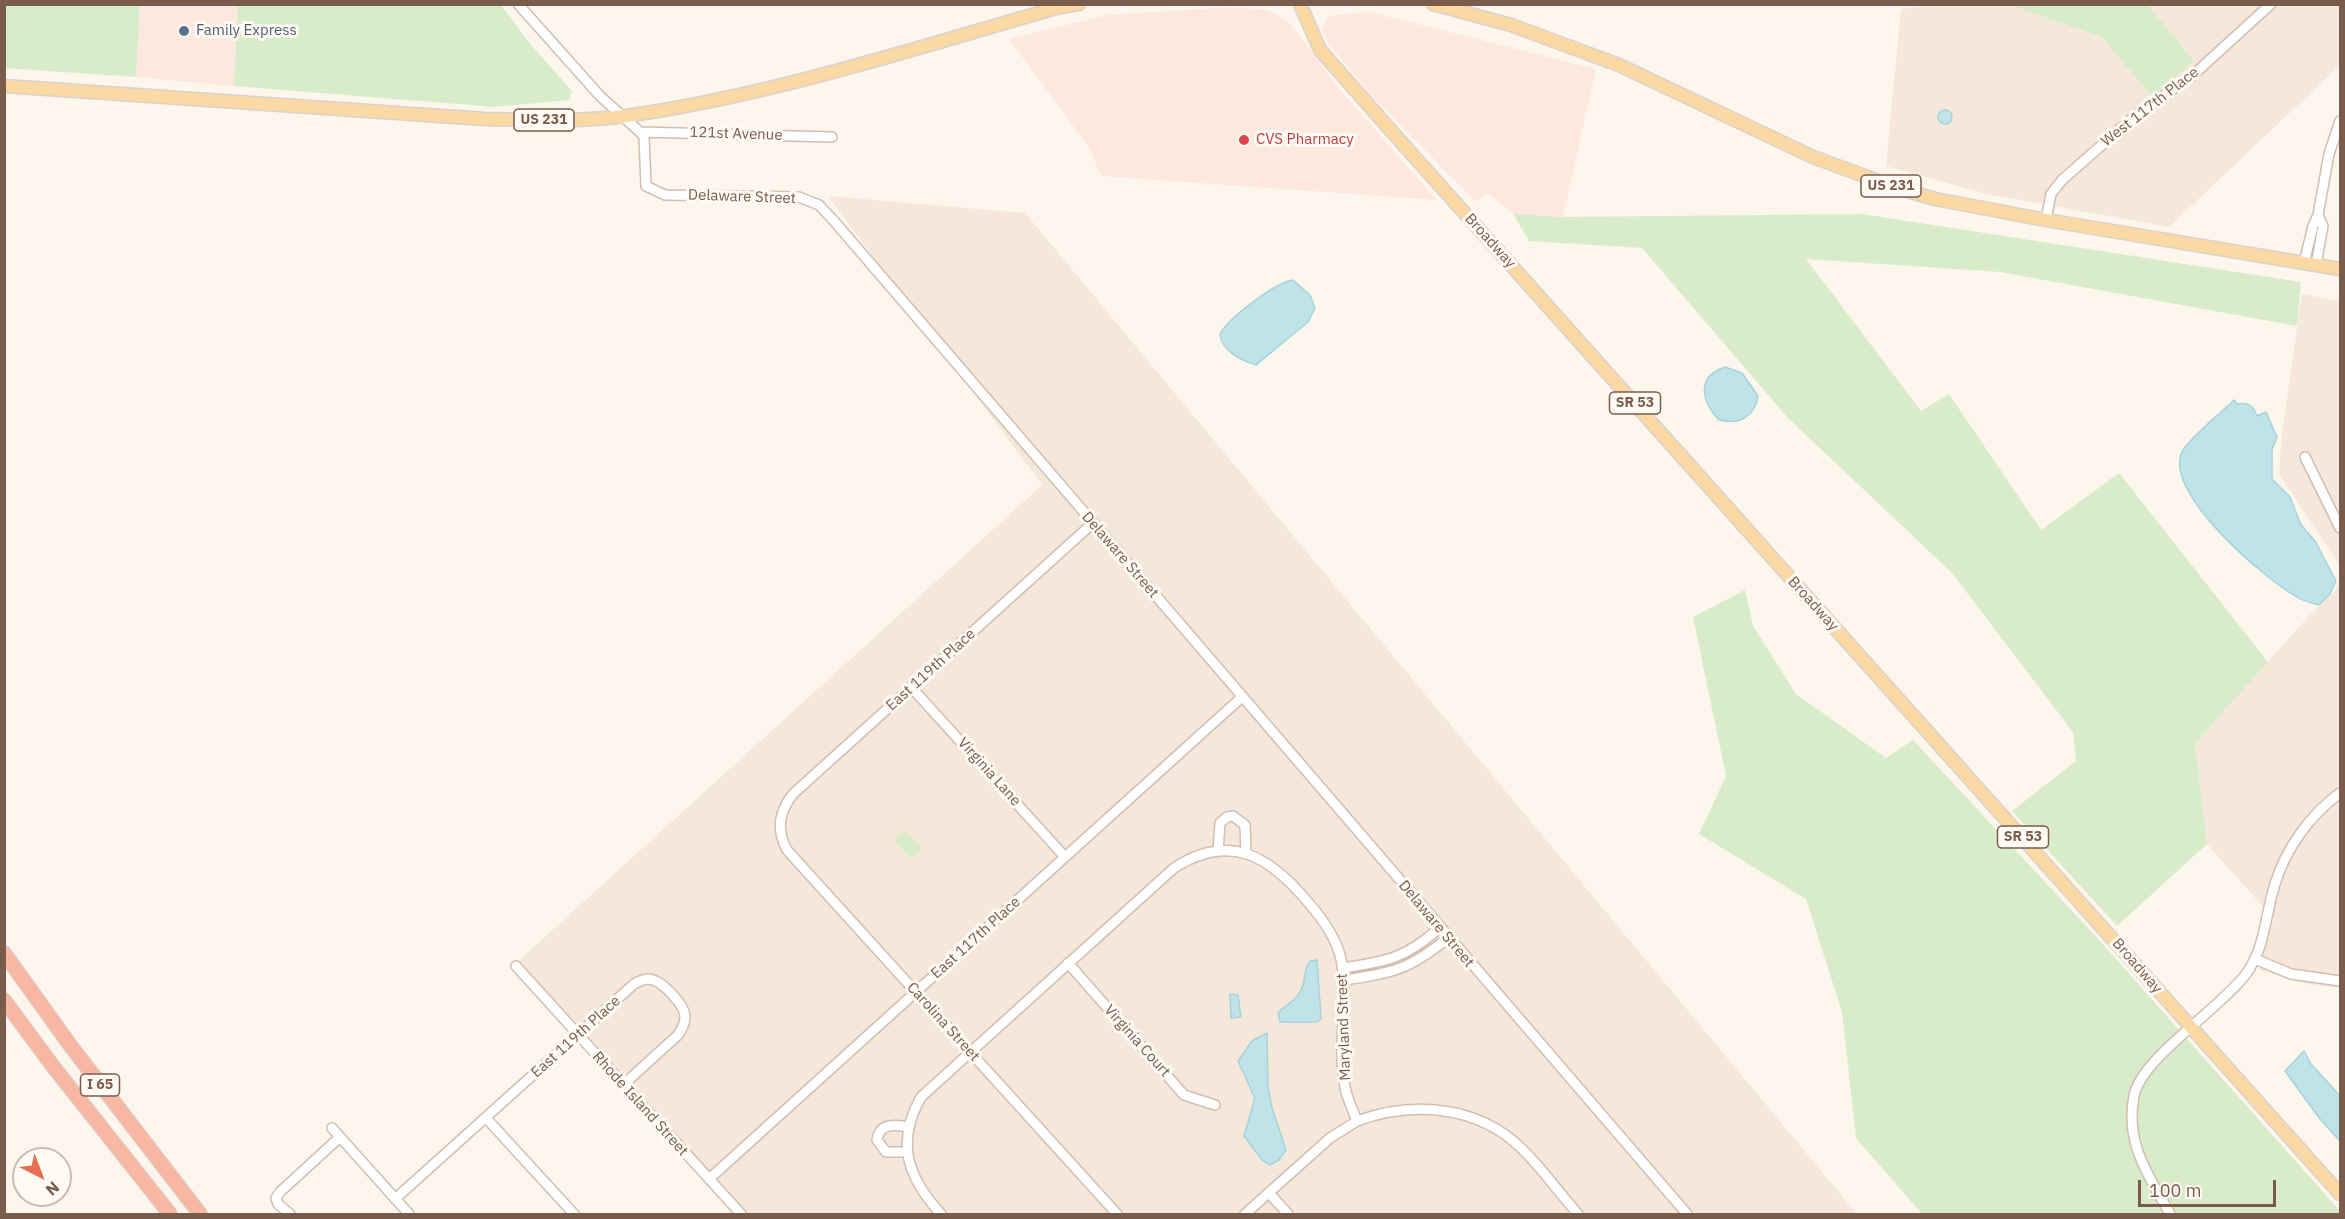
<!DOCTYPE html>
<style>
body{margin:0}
#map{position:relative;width:2345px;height:1219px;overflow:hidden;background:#fdf6ec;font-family:"IBM Plex Sans",sans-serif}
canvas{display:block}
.frame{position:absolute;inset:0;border:6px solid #7a5c4d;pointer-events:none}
.north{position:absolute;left:12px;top:1147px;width:60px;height:60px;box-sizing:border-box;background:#fffaf3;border:2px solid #cabbb1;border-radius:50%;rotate:138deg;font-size:16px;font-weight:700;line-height:24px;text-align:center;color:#7a5c4d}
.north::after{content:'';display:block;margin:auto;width:21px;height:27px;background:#e76f51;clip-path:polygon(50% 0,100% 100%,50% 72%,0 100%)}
.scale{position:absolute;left:2138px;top:1180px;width:138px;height:27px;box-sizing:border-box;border:3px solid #7a5c4d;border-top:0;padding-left:8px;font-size:18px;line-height:21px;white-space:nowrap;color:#7a5c4d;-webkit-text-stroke:4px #fffaf3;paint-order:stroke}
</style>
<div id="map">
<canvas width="2345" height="1219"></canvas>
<div class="frame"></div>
<div class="north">N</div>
<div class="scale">100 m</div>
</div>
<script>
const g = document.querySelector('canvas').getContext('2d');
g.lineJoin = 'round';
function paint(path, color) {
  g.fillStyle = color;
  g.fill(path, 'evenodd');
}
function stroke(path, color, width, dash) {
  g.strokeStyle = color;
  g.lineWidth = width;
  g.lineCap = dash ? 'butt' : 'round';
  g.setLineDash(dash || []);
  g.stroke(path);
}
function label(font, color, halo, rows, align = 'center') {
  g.font = font + ' "IBM Plex Sans",sans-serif';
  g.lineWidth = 6;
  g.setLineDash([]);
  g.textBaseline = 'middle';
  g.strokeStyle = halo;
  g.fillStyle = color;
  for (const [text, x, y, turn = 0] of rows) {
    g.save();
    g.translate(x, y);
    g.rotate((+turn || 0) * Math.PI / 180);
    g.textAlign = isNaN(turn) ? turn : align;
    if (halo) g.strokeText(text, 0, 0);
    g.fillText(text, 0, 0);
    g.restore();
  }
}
paint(new Path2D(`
 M1938,4L2010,5L2102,37L2153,97L2194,61L2148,5H2340V65L2169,227L1987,194L1886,166L1901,9Z
 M828,196L1025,213L1857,1214H741L514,965L1042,485Z
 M2302,294L2340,301V566L2279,474L2282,433Z
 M2340,579V987H2332L2306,984L2258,970L2274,919L2207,844L2195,743L2308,617L2335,591Z`), '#f5e8da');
paint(new Path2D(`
 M140,5H238L234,86L136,77Z
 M1231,7L1268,10L1290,23L1339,89L1437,200L1101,176L1090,149L1009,39L1108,15Z
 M1370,12L1596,69L1563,217L1513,214L1488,193L1476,202L1371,95L1328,43L1322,30L1328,16Z`), '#fde8e0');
paint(new Path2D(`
 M4,5H140L136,77L5,68Z
 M501,5L531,45L572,91L569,100L495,107L234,86L238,5Z
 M2010,5H2148L2194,61L2153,98L2102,37Z
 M1513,214L1563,217L1862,214L2301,282L2297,326L2000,272L1806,259L1921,411L1949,394L2041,530L2119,473L2268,662L2195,743L2207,844L2117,926L2012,811L2076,761L2073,732L1952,573L1788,418L1642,248L1529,241Z
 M1745,590L1753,626L1796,694L1886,758L1913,740L2100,941L2340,1211V1214H1922L1856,1138L1842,1012L1806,899L1699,834L1726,776L1693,617Z
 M905,830L922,848L912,859L894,841Z`), '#d8ecc9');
const water = new Path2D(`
 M1938 117a7 7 0 1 1 14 0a7 7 0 1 1-14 0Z
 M1293,280L1310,295L1315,308L1308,322L1256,365C1241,360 1222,352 1220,334C1228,318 1276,282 1293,280Z
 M1725,367L1742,373L1758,396C1755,417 1739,425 1719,420C1702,402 1695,377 1725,367Z
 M2234,400L2237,404C2248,402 2253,405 2257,416L2266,412L2277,437L2272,450V479L2290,497L2301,525L2315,541L2336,581L2330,594L2319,605C2311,603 2303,601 2297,597C2265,579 2163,493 2182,452C2187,440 2223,411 2234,400Z
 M1317,960L1321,1019L1317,1022H1280L1278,1012C1287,1005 1297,1000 1302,988C1306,979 1303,969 1310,961Z
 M1230,994L1238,995L1241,1017L1231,1018Z
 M1267,1033L1268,1087L1272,1108L1286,1150L1279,1160L1270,1165L1262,1160L1244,1136L1255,1098L1238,1061L1252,1041Z
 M2304,1051L2311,1064L2340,1096V1141L2320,1119L2285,1071Z`);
paint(water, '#bfe3e8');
stroke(water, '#a5d3da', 1.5);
const minor = new Path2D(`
 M518,4L600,96L640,132L644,137L646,186L665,195L799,197L819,205L834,221L1687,1214
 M640,132L832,137
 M2046,220L2051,194L2062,180L2136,115L2192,76L2271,4
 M2304,263L2313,226L2318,215L2329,154L2340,121
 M2316,265L2323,226L2318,215
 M2305,457L2340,528
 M1093,523L793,794C779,812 776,829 787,850L1117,1214
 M912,688L1065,857
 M1218,851L1220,823L1227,817L1233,816L1245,825L1246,853
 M2255,959L2291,974L2340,981
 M1068,963L1184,1095L1215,1105
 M516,966L741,1214
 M1342,968C1385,962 1407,958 1439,928
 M1344,980C1392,973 1409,970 1448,938
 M486,1118L574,1214
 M332,1128L409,1214
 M907,1152H886L877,1140C880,1122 895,1125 909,1127
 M709,1179L1242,697
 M1269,1193L1288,1214
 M395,1199L634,984C638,982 643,979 648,979C661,979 684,1004 685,1016C685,1024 682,1029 678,1035L623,1085
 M290,1214L278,1204L276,1198L280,1192L340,1137
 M941,1214C908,1178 895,1143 921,1097L1174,868C1230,832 1269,856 1307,901C1322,918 1336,937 1341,959C1350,1001 1336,1045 1345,1087C1347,1099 1353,1110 1357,1121C1412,1101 1477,1105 1521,1148C1542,1168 1559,1193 1578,1214
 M1245,1214L1330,1138L1357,1121
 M2170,1214C2148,1174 2125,1144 2134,1096C2141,1058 2220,1009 2246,974C2266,946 2265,915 2275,884C2286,848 2310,815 2340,793`);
const major = new Path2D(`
 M1300,4L1320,50L1402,143L2340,1194
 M1433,4L1511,25L1619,65L1813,157L1897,188L1935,199L2046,220L2340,269
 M4,86L485,119C532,120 580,122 626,116C774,95 918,47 1060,7L1079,4`);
const highway = new Path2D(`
 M4,953L70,1045L200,1214
 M4,1000L52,1065L170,1214`);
stroke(minor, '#d1beb0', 12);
stroke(major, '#dad1cd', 15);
stroke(highway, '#dad1cd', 16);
stroke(minor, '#fff', 9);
stroke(major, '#fbd9a5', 12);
stroke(highway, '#f7b7a3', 14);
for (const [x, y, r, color] of [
 [184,31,6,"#5c6f8a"],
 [1244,140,6,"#e0444e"]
]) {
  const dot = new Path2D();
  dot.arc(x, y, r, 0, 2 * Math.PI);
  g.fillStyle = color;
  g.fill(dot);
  stroke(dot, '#fffaf3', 2);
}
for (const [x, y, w] of [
 [544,120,60],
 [1891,186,60],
 [1635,403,51],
 [2023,837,51],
 [100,1085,39]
]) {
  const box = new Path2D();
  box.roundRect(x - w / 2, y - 11, w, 22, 4.5);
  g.fillStyle = '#fffaf3';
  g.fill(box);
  stroke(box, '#7a5c4d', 1.5);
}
label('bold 14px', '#7a5c4d', null, [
 ["US 231",544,120],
 ["US 231",1891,186],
 ["SR 53",1635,403],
 ["SR 53",2023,837],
 ["I 65",100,1085]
]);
label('15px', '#4e5e75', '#fffaf3', [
 ["Family Express",196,31]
], 'left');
label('15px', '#7a5c4d', '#fffaf3', [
 ["West 117th Place",2150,107,-38],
 ["121st Avenue",736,134,2],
 ["Delaware Street",742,197,2],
 ["Broadway",1490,241,48],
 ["Delaware Street",1120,555,49],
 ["Broadway",1813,604,48],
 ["East 119th Place",931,670,-42],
 ["Virginia Lane",989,772,48],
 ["Delaware Street",1436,924,50],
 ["East 117th Place",976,938,-42],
 ["Broadway",2137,966,49],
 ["Carolina Street",943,1022,48],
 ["Maryland Street",1344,1027,-92],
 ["East 119th Place",576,1037,-42],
 ["Virginia Court",1137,1041,48],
 ["Rhode Island Street",640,1104,48]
]);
label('15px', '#be3a42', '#fffaf3', [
 ["CVS Pharmacy",1256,140]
], 'left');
</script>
